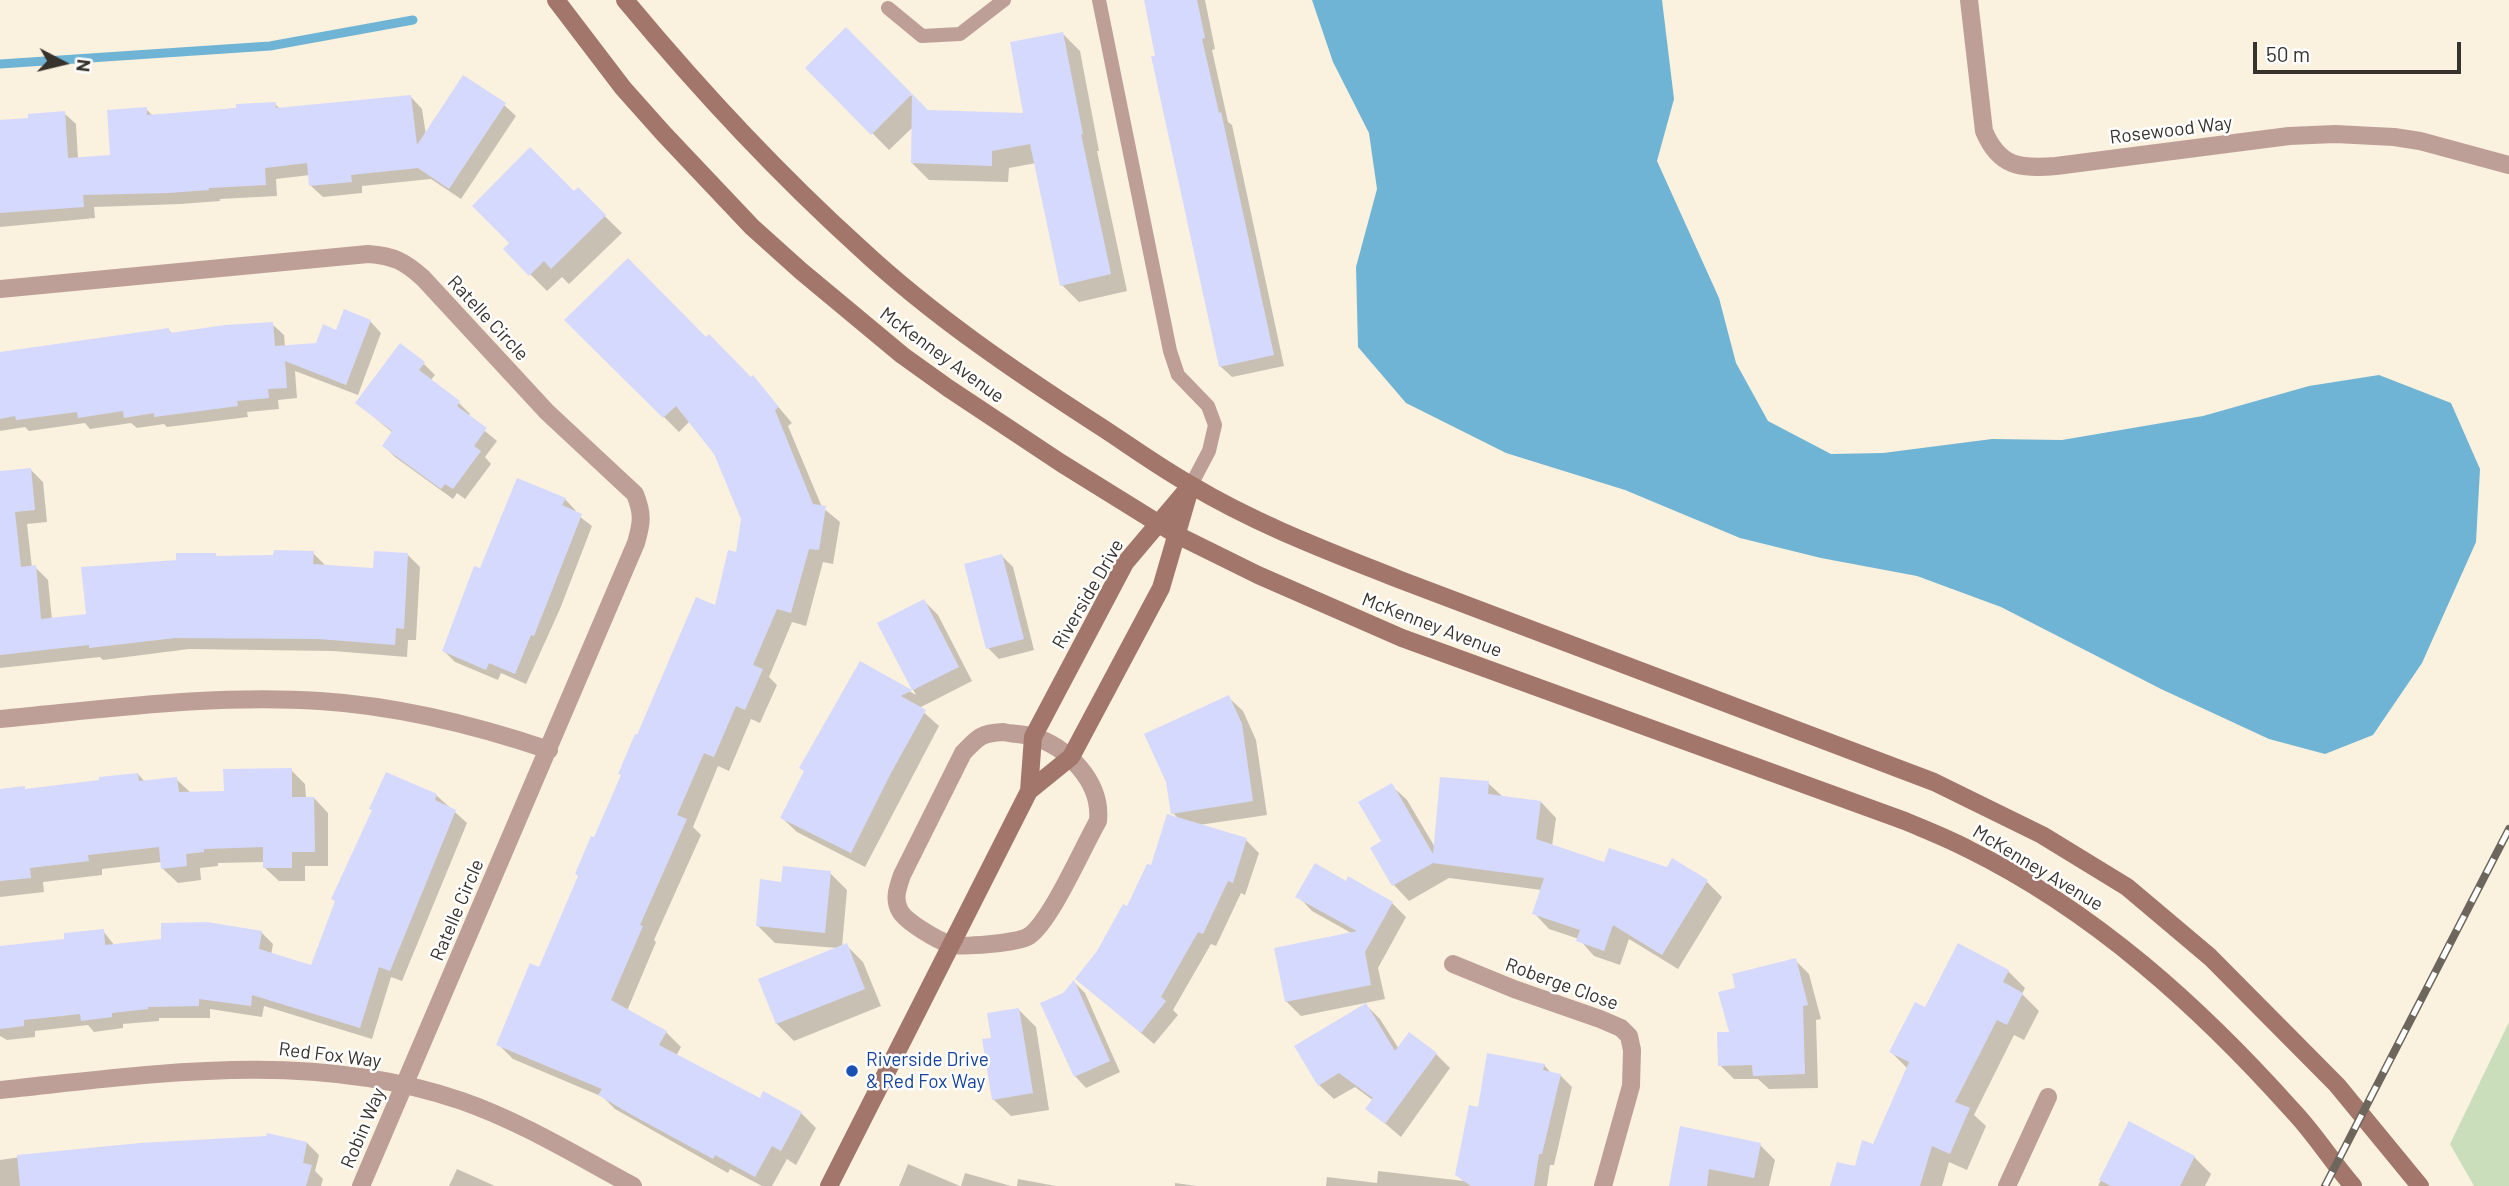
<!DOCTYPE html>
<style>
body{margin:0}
#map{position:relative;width:2509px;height:1186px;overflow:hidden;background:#fbf1df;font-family:Barlow,sans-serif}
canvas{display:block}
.north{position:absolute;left:28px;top:28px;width:70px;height:70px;-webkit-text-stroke:5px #fff;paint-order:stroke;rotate:97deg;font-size:19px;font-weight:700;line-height:28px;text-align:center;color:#36322c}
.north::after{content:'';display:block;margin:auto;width:24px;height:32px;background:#36322c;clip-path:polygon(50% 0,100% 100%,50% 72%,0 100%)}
.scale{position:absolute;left:2253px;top:42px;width:208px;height:32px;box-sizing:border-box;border:4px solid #36322c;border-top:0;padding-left:9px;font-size:21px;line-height:24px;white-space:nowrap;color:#36322c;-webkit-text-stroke:5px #fff;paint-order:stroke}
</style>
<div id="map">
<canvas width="2509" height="1186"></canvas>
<div class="north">N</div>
<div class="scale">50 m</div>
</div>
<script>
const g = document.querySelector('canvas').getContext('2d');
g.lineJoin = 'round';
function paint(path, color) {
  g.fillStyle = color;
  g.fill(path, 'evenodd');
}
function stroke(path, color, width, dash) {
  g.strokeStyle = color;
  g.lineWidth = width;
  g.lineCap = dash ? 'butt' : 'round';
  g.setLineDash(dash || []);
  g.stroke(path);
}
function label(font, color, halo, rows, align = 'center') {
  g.font = font + ' Barlow,sans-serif';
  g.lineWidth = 5;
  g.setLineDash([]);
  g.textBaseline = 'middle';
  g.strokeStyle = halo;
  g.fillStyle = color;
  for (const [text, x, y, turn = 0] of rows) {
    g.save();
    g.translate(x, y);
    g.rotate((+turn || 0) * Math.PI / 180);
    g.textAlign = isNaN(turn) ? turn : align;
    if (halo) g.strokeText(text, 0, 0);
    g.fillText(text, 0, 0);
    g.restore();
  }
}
paint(new Path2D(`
 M2509,1022V1186H2474L2450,1144Z`), '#cadebc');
paint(new Path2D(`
 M1312,0H1662L1674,99L1657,161L1719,298L1736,363L1768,421L1831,454L1883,453L1992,439L2062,440L2203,416L2309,386L2379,375L2451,403L2480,469L2476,542L2422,663L2373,735L2325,754L2269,739L2161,689L2001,607L1917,576L1821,558L1740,538L1625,490L1506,453L1406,403L1358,347L1356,267L1377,189L1369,133L1333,62Z`), '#6fb4d5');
paint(new Path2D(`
 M1146,0H1205L1215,49L1212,50L1228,122L1232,125L1284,366L1232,377L1220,366Z
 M846,30L928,112L1025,114L1063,34L1080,51L1099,151H1097L1127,291L1079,302L1062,285L1036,163L1009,168L1008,182L929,180L912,163L913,127L889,150L808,68Z
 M411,97L422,109L426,135L504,105L516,116L461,199L431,179L362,186V193L323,197L311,186L310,175L276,179L277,196L220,199V201L181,204L94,207L95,218L0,227V122L30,120L64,113L76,124L78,159L112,156L146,109L154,117L275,104L281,110Z
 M578,190L622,233L569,284L562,277L547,291L505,249Z
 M567,320L706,339L751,379L753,377L792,423L788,426L822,507L840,522L833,564L823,562L806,626L792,622L769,677L777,685L760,723L751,719L729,771L718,766L693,827L701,835L654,940L656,942L627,1011L666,1032L681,1047L676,1056L760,1100L764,1093L801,1113L816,1128L796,1165L787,1159L772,1186H762L730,1169L728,1173L615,1109L603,1097L513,1059L498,1044L540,969L638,737L716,608L737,554L743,519L715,453L690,421L679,432Z
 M370,321L381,333L358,395L295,371L297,398L278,400L279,409L247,412L248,417L167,427L164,424L137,428L131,423L90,429L85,423L29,431L25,427L0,431V354L169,330L173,335L272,324L284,335L285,347L317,344L337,332Z
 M424,364L435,375L430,381L459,403L470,414L468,417L497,441L485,457L491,464L465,499L457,493L453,499L395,457L384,446L393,433L357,403Z
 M30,469L43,482L47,522L27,524L32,568L35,567L48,580L52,620L87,616L178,561L215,554L218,558L275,557L313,553L325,565L375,570L408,555L420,567L416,640H408L407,657L333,651L189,649L103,660L100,657L0,668V473Z
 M565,499L576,511L575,513L592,526L560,609L526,684L501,673L498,680L455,662L444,651L481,571Z
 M1002,556L1013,567L1034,650L999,659L988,648Z
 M924,601L938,615L972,681L919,708L939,726L865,867L797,832L782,818L860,663L916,695L879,624Z
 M1228,697L1243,711L1256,740L1267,815L1199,825L1246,840L1259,853L1245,895L1241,893L1216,946L1211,944L1173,1010L1178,1015L1154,1044L1077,979L1098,952L1128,909L1179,819L1173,813Z
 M291,770L305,784L306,798H314L328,813V866H305V881H279L264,867V862L218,863V866L200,868L201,880L178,883L163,869L162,862L102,869V875L43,882L44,892L0,897V790L24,788L27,790L101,781L138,774L145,782L176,779L191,793H226Z
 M1488,783L1503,797L1541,802L1556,818L1552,846L1605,864L1707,882L1722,897L1678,969L1629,939L1620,965L1594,956L1579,939L1549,929L1534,913L1542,890L1449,878L1409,901L1394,885L1383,842L1391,785L1407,800L1436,849Z
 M436,795L467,823L402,981L391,977L372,1039L264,1006L262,1017L210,1009V1018H159V1021L123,1024V1028L94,1032L88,1025L35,1031V1037L7,1040L0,1036V947L66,940L103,931L115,946L261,932L273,944L271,955L312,967Z
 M830,873L847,890L842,947L846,945L863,962L881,1006L794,1041L777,1024L760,980L838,948L775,943L758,926L783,883Z
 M1346,883L1392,903L1406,917L1378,968L1385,999L1301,1016L1286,1001L1353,934L1312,911L1298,896Z
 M1795,960L1809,974L1821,1019L1816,1020L1818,1088L1769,1089L1758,1079H1734L1720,1065L1731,1034L1738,989Z
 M2008,971L2025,988L2022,994L2039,1011L2024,1040L2014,1035L1974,1115L1986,1126L1967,1170L1949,1162L1942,1186H1832L1856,1169L1874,1146L1908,1069L1891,1052L1926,1010Z
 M1074,982L1085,993L1120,1072L1086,1088L1075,1076Z
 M1366,1005L1380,1019L1399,1049L1436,1054L1450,1068L1401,1137L1368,1109L1374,1101L1355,1087L1334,1099L1319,1085Z
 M1019,1010L1036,1027L1049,1110L1011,1116L993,1099V1039Z
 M1544,1065L1552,1074L1560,1075L1572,1087L1554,1165H1550L1547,1186H1326L1327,1177L1377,1183L1378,1171L1464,1181L1479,1109Z
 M2130,1124L2194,1157L2211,1174L2205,1186H2098Z
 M307,1143L319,1155L315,1171L323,1179L321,1186H0V1160L49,1153Z
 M1760,1145L1775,1160L1769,1186H1671Z
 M908,1164L960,1186H899Z
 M457,1169L495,1186H449Z
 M965,1173L1011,1186H961Z
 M1018,1179L1056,1186H1017Z
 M1175,1183L1197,1186H1175Z`), '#0003');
stroke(new Path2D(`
 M0,64L270,46L413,20`), '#6fb4d5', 9);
paint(new Path2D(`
 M1144,0H1197L1205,38L1202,39L1219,113L1221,112L1274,355L1219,367L1151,56H1155Z
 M846,27L928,110L1023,113L1010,42L1063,32L1083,134H1081L1111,274L1060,286L1030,144L992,151V166L911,163L912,94L871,135L805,68Z
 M463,75L506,103L449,189L418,168L351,175L352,182L309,186L307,163L265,168L266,185L209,188V190L168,193L83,195L84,207L0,213V120L28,118V114L65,111L68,158L110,155L107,110L147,107V115L236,108V104L276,102V108L411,95L417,145Z
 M530,147L574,191L578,187L606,215L551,269L544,261L529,276L503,249L509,243L472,206Z
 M628,258L706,337L709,334L751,377L753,375L779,407L775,410L813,504L826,506L819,550L809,549L791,613L777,609L753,665L763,669L745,710L736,706L714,757L704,753L677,815L687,819L640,925L643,926L611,1000L667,1031L659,1045L760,1098L763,1091L802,1112L781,1151L772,1146L755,1177L715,1155L713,1159L632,1115L598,1095L602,1089L496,1045L530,963L539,967L578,876L575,874L591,836L594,837L621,775L618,774L635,734L637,735L696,597L715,605L728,550L736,552L741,519L714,454L676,406L663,418L564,320Z
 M344,309L371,320L346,385L285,361L287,388L268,389L269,398L237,401L238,406L154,417V413L124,418L123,411L78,418L77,412L16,420L15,416L0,419V352L169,328L170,333L225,325L273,322L275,346L316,343L323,324L336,330Z
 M400,343L425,362L419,370L460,401L457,406L487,428L474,446L481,451L453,489L445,484L441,489L382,446L392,431L355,403Z
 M31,468L35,510L15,512L21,567L36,565L41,619L86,614L81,567L176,560V553H216V556L273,555L274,550L314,551L313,564L373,568L374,551L408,553L404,629L396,628L395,645L319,639L175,638L89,648V645L0,655V471Z
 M517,478L566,498L562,505L582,514L534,636L531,635L515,674L489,663L486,670L442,651L474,566L480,568Z
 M1002,554L1024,639L986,649L964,564Z
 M924,599L959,667L901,696L926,710L891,773L851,853L780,818L804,771L799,768L860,661L912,690L877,623Z
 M1229,695L1242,724L1253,801L1171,814L1166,782L1144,734Z
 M292,768V797H314L315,852H292V868H263V847L204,849V852L186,854L187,866L161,869L159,847L88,855L89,861L30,868L31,878L0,881V789L25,786V789L99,780V777L138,773L139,781L177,777L179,792L224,791L223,769Z
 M386,772L437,794L435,800L456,810L390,971L379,967L360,1028L252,995L251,1006L199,999V1006L148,1007V1009L112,1013V1017L81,1021L80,1014L24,1020V1026L0,1029V946L64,939V933L104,929L105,945L161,939V923L207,922L262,931L259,949L311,965L335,901L331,899L372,810L369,809Z
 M1440,777L1489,781L1488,794L1541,801L1536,839L1604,862L1609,848L1667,867L1672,858L1708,880L1662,955L1613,925L1604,951L1576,941L1580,930L1532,914L1544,878L1433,863L1392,886L1370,848L1381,841L1358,802L1392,783L1433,854Z
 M1167,814L1247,838L1233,883L1228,881L1203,934L1198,932L1161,997L1166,1001L1141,1033L1075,979L1097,951L1123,904L1127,906L1147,864L1151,865Z
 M1315,863L1346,881L1348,876L1393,902L1365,952L1371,985L1285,1002L1274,948L1357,931L1295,897Z
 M783,866L831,871L825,933L756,926L760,879L781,882Z
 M847,943L865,989L776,1024L758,979Z
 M1958,943L2009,970L2003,982L2023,993L2007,1025L1997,1020L1955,1102L1970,1108L1950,1154L1932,1146L1920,1186H1830L1837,1162L1855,1166L1862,1140L1873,1144L1909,1062L1889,1052L1915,1002L1925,1007Z
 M1796,958L1808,1005L1803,1006L1805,1074L1753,1076L1752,1065L1718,1066L1717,1032H1729L1718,992L1735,988L1732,974Z
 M1074,980L1110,1061L1074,1077L1040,1003L1063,993Z
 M1366,1003L1395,1051L1409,1032L1437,1053L1385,1124L1365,1109L1373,1098L1339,1073L1318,1086L1294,1046Z
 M1019,1008L1033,1093L992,1100L982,1039L991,1038L987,1013Z
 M1487,1053L1545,1064L1543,1070L1561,1074L1542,1154H1539L1534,1186H1471L1455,1175L1469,1105L1478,1107Z
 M2129,1121L2195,1156L2180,1186H2111L2099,1180Z
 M1680,1126L1761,1143L1754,1178L1709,1169L1707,1186H1669Z
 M267,1133L307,1142L303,1163L312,1165L306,1186H20L17,1155L140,1143L266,1136Z`), '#d6d9fe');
stroke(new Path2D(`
 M1099,0L1170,351L1178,375L1208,406L1215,425L1209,451L1191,485
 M888,8L922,36L960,34L1004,0`), '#bd9f97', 14);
stroke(new Path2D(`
 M1969,0L1984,131C1999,167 2020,169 2056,166L2289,136L2335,134L2394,137L2420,141L2509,165
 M0,289L368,254C394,256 404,261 423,278L547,412L635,494C643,514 642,522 636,543L361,1186
 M0,719C107,709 213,694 320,701C399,706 475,725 549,750
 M1003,732C1012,734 1022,734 1031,736C1067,746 1102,782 1098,821C1083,847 1051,921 1029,936C1019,943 960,948 949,944C937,940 906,922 900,911C893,899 898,887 902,875L963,753C978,737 981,733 1003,732Z
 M1453,964L1514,989L1600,1019L1621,1028L1629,1036L1632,1050L1631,1086L1603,1186
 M0,1090C155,1074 310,1049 462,1101C522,1122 577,1156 633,1186
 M2007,1186L2048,1097`), '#bd9f97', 18);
stroke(new Path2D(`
 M556,0L623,88L664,134L752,227L801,271L902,355L948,388L1061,463L1177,535L1258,575L1402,638L1905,821C1926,830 1947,838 1968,849C2094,911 2200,1007 2293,1111C2315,1134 2332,1162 2353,1186
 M625,0C698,88 776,172 861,249C933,316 1016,372 1098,425C1129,445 1159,467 1191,485C1256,524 1328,551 1398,579L1934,782L2042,835L2127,887L2210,957L2337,1085L2420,1186
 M1029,791L1071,757L1161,588L1189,492
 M829,1186L1029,791L1033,737L1125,563L1191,485`), '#a2766b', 18);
const rail = new Path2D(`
 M2325,1186L2509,829`);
stroke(rail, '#6c665d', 8);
stroke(rail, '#fff', 5, [16]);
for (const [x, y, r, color] of [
 [852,1071,7,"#1a4fb4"]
]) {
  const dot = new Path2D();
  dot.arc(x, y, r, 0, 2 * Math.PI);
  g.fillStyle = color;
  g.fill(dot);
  stroke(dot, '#fff', 2.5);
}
label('19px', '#36322c', '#fff', [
 ["Rosewood Way",2171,130,-7],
 ["Ratelle Circle",488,318,47],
 ["McKenney Avenue",942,355,36],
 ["Riverside Drive",1088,594,-60],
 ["McKenney Avenue",1432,625,21],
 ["McKenney Avenue",2038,868,31],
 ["Ratelle Circle",457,910,-67],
 ["Roberge Close",1562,984,20],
 ["Red Fox Way",330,1055,7],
 ["Robin Way",363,1128,-67]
]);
label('19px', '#164399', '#fff', [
 ["Riverside Drive",866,1060],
 ["& Red Fox Way",866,1082]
], 'left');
</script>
